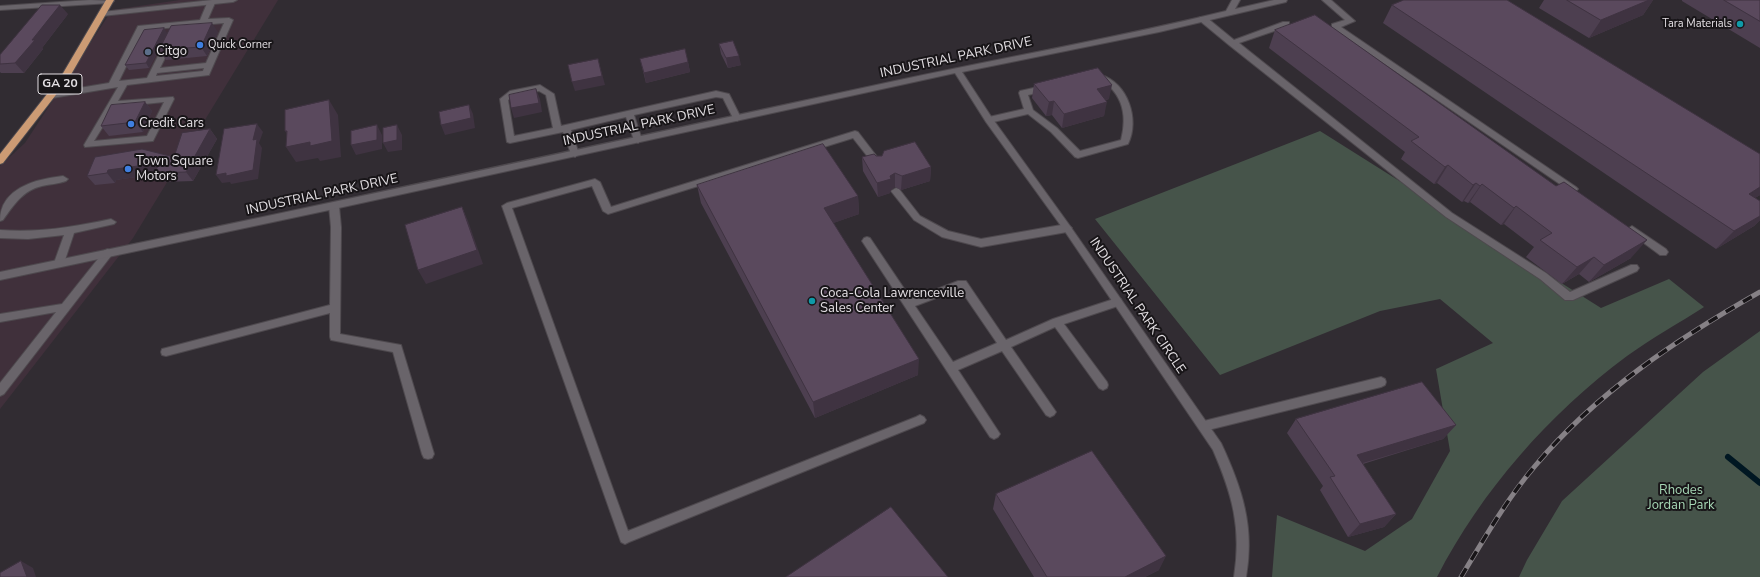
<!DOCTYPE html>
<style>
body{margin:0}
canvas{display:block;background:#312c32}
</style>
<canvas width="1760" height="577"></canvas>
<script>
const g = document.querySelector('canvas').getContext('2d');
g.lineJoin = 'round';
function paint(path, color) {
  g.fillStyle = color;
  g.fill(path, 'evenodd');
}
function stroke(path, color, width, dash) {
  g.strokeStyle = color;
  g.lineWidth = width;
  g.lineCap = dash ? 'butt' : 'round';
  g.setLineDash(dash || []);
  g.stroke(path);
}
function label(font, color, halo, rows, align = 'center') {
  g.font = font + ' "Nunito Sans",sans-serif';
  g.lineWidth = 4;
  g.setLineDash([]);
  g.textBaseline = 'middle';
  g.strokeStyle = halo;
  g.fillStyle = color;
  for (const [text, x, y, turn = 0] of rows) {
    g.save();
    g.translate(x, y);
    g.rotate((+turn || 0) * Math.PI / 180);
    g.textAlign = isNaN(turn) ? turn : align;
    if (halo) g.strokeText(text, 0, 0);
    g.fillText(text, 0, 0);
    g.restore();
  }
}
paint(new Path2D(`
 M180,0H278L133,238L0,409V166L25,143L112,10Z`), '#40303b');
paint(new Path2D(`
 M1320,131L1601,308L1669,279L1704,307C1679,323 1652,338 1627,356C1549,414 1482,490 1437,577H1272L1277,515L1365,551L1412,519L1450,451L1436,369L1493,343L1440,299L1380,311L1220,375L1095,219Z
 M1760,331V577H1519L1527,560L1562,501L1703,372Z`), '#46544a');
stroke(new Path2D(`
 M1728,457L1760,483`), '#001722', 6);
const service = new Path2D(`
 M1322,0H1331L1355,21L1341,27L1576,187L1578,189L1576,191H1570L1332,28V24L1345,20Z
 M208,1H214L215,3L208,19L229,18L233,20L209,75L127,85L118,101L173,97L174,99L153,141L85,147L84,145L118,87L52,98L49,97V93L109,83L138,26L200,20ZM224,23L206,63L160,68L172,44L168,42L164,44L147,78L119,81L144,30ZM204,68L203,71L156,76L157,73ZM164,102L147,136L94,141L115,107Z
 M1200,17H1206L1234,40L1283,22H1289V26L1239,43L1452,213L1546,273L1570,292L1631,265H1637L1639,268L1637,271L1573,300H1565L1540,279L1446,217L1229,45L1200,21Z
 M1101,75C1128,83 1140,120 1128,144L1078,158L1075,157L1051,132L1028,114L989,123L985,120L989,117L1024,109L1019,93L1020,91L1047,85L1051,88L1050,90L1028,95L1033,110L1057,128L1080,151L1121,140C1126,121 1125,102 1110,87C1106,83 1100,82 1097,78Z
 M540,85L554,94L561,126L716,91L729,94L741,118L737,121L734,120L723,98L716,97L634,115L642,140L638,143L634,140L626,117L571,130L579,154L575,157L571,154L563,132L510,143L507,142L500,99L510,91ZM539,91L546,95L553,128L514,136L508,100L515,95Z
 M855,131L858,132L881,162L882,164L881,166H875L853,138L608,214L603,211L592,186L512,208L628,531L916,417L920,415L924,417L926,420L924,423L629,542L625,544L621,542L502,206L507,203L595,179L600,182L611,207Z
 M63,176L68,179L66,181C58,184 50,184 42,186C23,190 13,206 3,220L0,221C0,188 36,179 63,176Z
 M896,188L899,189L920,216L948,231L981,239L1067,224L1072,228L1067,232L981,247L942,237L914,220L891,191Z
 M334,203L339,206L341,227L340,334L401,345L434,454L432,458L428,459L424,458L422,454L393,352L331,340L330,337V313L166,356L162,355L161,352L162,349L166,348L330,305L331,227L329,206Z
 M111,219L116,222L114,224L74,233L64,263L59,267L54,263L64,235L28,239L0,238V230C38,233 74,227 111,219Z
 M1632,226L1666,249L1668,252L1666,255H1660L1629,232L1627,230L1629,228Z
 M867,237L870,238L911,299L958,281H966L1006,340L1053,319L1117,298L1121,299L1122,302L1121,305L1064,324L1107,382L1108,385L1107,388L1103,390L1099,388L1055,327L1011,347L1054,409L1056,412L1054,415L1050,417L1046,415L1002,351L958,370L1000,434L998,437L994,439L990,437L864,244L862,241L864,238ZM960,289L997,343L953,362L915,306Z
 M108,249L113,253L111,256L4,394L0,396V383L56,312L0,322V314L62,304L105,250Z
 M1381,377L1385,379L1386,382L1385,385L1381,387L1204,431L1200,429L1198,426L1200,423L1204,421Z`);
const minor = new Path2D(`
 M90,0L114,1L110,3L0,10V6Z
 M212,0H237L233,2L102,16L98,14L102,12Z
 M1232,0H1240L1235,9L1274,0H1287L1286,2L1159,32L962,72L992,118L1070,226L1221,443C1242,488 1255,527 1246,577H1234C1242,528 1232,494 1213,450L1064,230L986,122L955,73L334,209L0,280V272C294,211 587,148 881,84C996,59 1112,39 1226,11Z`);
const trunk = new Path2D(`
 M106,0H114L69,78L3,163L0,164V154L62,75Z`);
stroke(service, '#4e494e', 2);
stroke(minor, '#4e494e', 2);
stroke(trunk, '#4e494e', 2);
paint(service, '#69646a');
paint(minor, '#69646a');
paint(trunk, '#cc9b74');
const rail = new Path2D(`
 M1461,577C1484,539 1506,500 1535,466C1597,392 1677,339 1760,292`);
stroke(rail, '#868186', 5);
stroke(rail, '#181518', 3.5, [10]);
paint(new Path2D(`
 M1544,0H1653L1643,15L1589,38L1539,8Z
 M1682,0H1760V48L1682,1Z
 M1392,5L1760,154V195L1755,198L1760,201V220L1754,226L1716,249L1383,23Z
 M68,14L42,48L43,49L24,73H1L0,72V55Z
 M1275,30L1631,258L1589,282L1579,274L1562,284L1526,257L1534,247L1504,224L1501,225L1470,202L1468,203L1464,201L1462,202L1437,183L1434,184L1401,159L1405,152L1269,48Z
 M218,32L207,56L166,60L159,50Z
 M167,33L149,68L129,70L125,65Z
 M719,44L741,65L728,68L721,54Z
 M640,59L688,62L690,72L646,83Z
 M1034,84L1109,99L1106,100L1104,116L1062,128L1052,115L1046,116L1032,98Z
 M145,102L152,111L143,132L109,136L101,126Z
 M210,129L217,139L193,181L162,182L156,174L116,180L115,183L95,185L87,176L174,157Z
 M876,156L931,167L930,181L901,190L895,187L891,190L890,193L878,197L863,171L862,157Z
 M697,185L858,196L859,214L833,223L918,375L815,418L701,203Z
 M1296,419L1456,425L1443,439L1363,464L1396,514L1384,527L1348,537L1320,490L1323,486L1287,433Z
 M996,494L1159,570L1145,577H1034L993,509Z`), '#4d3f50');
paint(new Path2D(`
 M1649,0H1653L1643,15L1589,38L1601,20Z
 M60,5L68,14L42,48L43,49L24,73L15,63L32,40Z
 M212,23L218,32L207,56L201,47Z
 M164,28L167,33L149,68L146,63Z
 M739,56L741,65L728,68L726,58Z
 M598,59L605,85L575,91L572,82Z
 M688,62L690,72L646,83L644,73Z
 M1112,85L1109,99L1094,103L1097,89Z
 M536,89L540,99L542,112L514,118L511,108Z
 M329,100L338,115L341,157L320,161L318,158L296,162L286,147L294,145L285,131H287L310,142Z
 M1054,101L1052,115L1046,116L1049,102Z
 M145,102L152,111L143,132L135,122Z
 M1107,102L1104,116L1062,128L1064,114Z
 M469,105L473,114L475,128L445,135L441,125Z
 M257,124L263,132L259,143L262,148L258,179L231,184L230,182L222,183L216,175L253,140Z
 M377,125L382,135V149L356,155L351,145Z
 M397,125L402,135V150L388,152L383,143Z
 M210,129L217,139L193,181L186,172Z
 M160,163L154,173L156,174L116,180L115,183L107,173L108,170Z
 M1448,165L1437,183L1434,184L1445,167Z
 M931,167L930,181L901,190L902,176Z
 M895,173V187L891,190L890,193L878,197L877,183Z
 M1476,183L1464,201L1462,202L1473,185Z
 M1482,184L1470,202L1468,203L1480,186Z
 M1760,187V195L1731,212L1749,194Z
 M858,196L859,214L825,226L824,208Z
 M1516,206L1504,224L1501,225L1514,208Z
 M462,207L468,221L483,264L426,284L418,270Z
 M1760,216V220L1754,226L1716,249L1734,231Z
 M1647,240L1631,258L1589,282L1604,265Z
 M1594,257L1579,274L1562,284L1577,267Z
 M919,359L918,375L815,418L813,402Z
 M1456,425L1443,439L1346,468L1357,455Z
 M1396,514L1384,527L1348,537L1360,524Z
 M1166,556L1159,570L1145,577H1125Z
 M21,561L33,568L36,577H27Z`), '#3f3341');
const building = new Path2D(`
 M1404,0H1507L1760,154V187L1749,194L1760,201V216L1734,231L1392,5Z
 M1567,0H1649L1601,20Z
 M1724,0H1760V21Z
 M42,5H60L32,40H35L15,63L0,64V55Z
 M1315,15L1556,186L1564,182L1647,240L1604,265L1594,257L1577,267L1540,240L1552,233L1516,206L1514,208L1482,184L1480,186L1476,183L1473,185L1448,165L1445,167L1411,141L1419,137L1275,30Z
 M212,23L201,47L159,50L171,26Z
 M164,28L146,63L125,65L144,30Z
 M733,41L739,56L726,58L719,44Z
 M685,49L688,62L644,73L640,59Z
 M598,59L602,76L572,82L568,65Z
 M1098,68L1112,85L1097,89L1107,102L1064,114L1054,101L1049,102L1034,84Z
 M536,89L539,103L511,108L509,95Z
 M329,100L332,141L310,146V142L286,147L287,131H285V110Z
 M145,102L135,122L101,126L111,105Z
 M469,105L471,118L441,125L439,112Z
 M257,124L253,140L257,139L253,170L226,176V173L216,175L224,129Z
 M377,125V140L351,145V131Z
 M397,125V140L383,143V128Z
 M210,129L186,172L154,173L160,163L108,170L107,173L87,176L95,157L142,149L174,157L182,133Z
 M915,142L931,167L902,176L895,173L890,176L891,179L877,183L862,157L874,154L876,156H882L884,151Z
 M823,144L858,196L824,208L919,359L813,402L697,185Z
 M462,207L477,250L418,270L405,225Z
 M1422,382L1456,425L1357,455L1396,514L1360,524L1330,477L1335,476L1296,419Z
 M1092,451L1166,556L1125,577H1047L996,494Z
 M891,507L948,577H786Z
 M21,561L27,577H0V573Z`);
paint(building, '#5a495d');
stroke(building, '#3f3341', 1);
for (const [x, y, r, color] of [
 [1740,24,4,"#0f9aa8"],
 [200,45,4,"#3f7fe0"],
 [148,52,4,"#5c6f8a"],
 [131,124,4,"#3f7fe0"],
 [128,169,4,"#3f7fe0"],
 [812,301,4,"#0f9aa8"]
]) {
  const dot = new Path2D();
  dot.arc(x, y, r, 0, 2 * Math.PI);
  g.fillStyle = color;
  g.fill(dot);
  stroke(dot, '#181518', 1.5);
}
label('11px', '#e3dfe3', '#181518', [
 ["Tara Materials",1732,24],
 ["Quick Corner",208,45,"left"]
], 'right');
for (const [x, y, w] of [
 [60,84,44]
]) {
  const box = new Path2D();
  box.roundRect(x - w / 2, y - 10, w, 20, 3);
  g.fillStyle = '#181518';
  g.fill(box);
  stroke(box, '#e3dfe3', 1);
}
label('bold 12px', '#e3dfe3', null, [
 ["GA 20",60,84]
]);
label('13px', '#e3dfe3', '#181518', [
 ["Citgo",156,52],
 ["Credit Cars",139,124],
 ["Town Square",136,162],
 ["Motors",136,177],
 ["Coca-Cola Lawrenceville",820,294],
 ["Sales Center",820,309]
], 'left');
label('13px', '#e3dfe3', '#181518', [
 ["INDUSTRIAL PARK DRIVE",956,58,-12],
 ["INDUSTRIAL PARK DRIVE",639,126,-12],
 ["INDUSTRIAL PARK DRIVE",322,195,-12],
 ["INDUSTRIAL PARK CIRCLE",1137,306,56]
]);
label('13px', '#a6d7b5', '#181518', [
 ["Rhodes",1681,491],
 ["Jordan Park",1681,506]
]);
</script>
